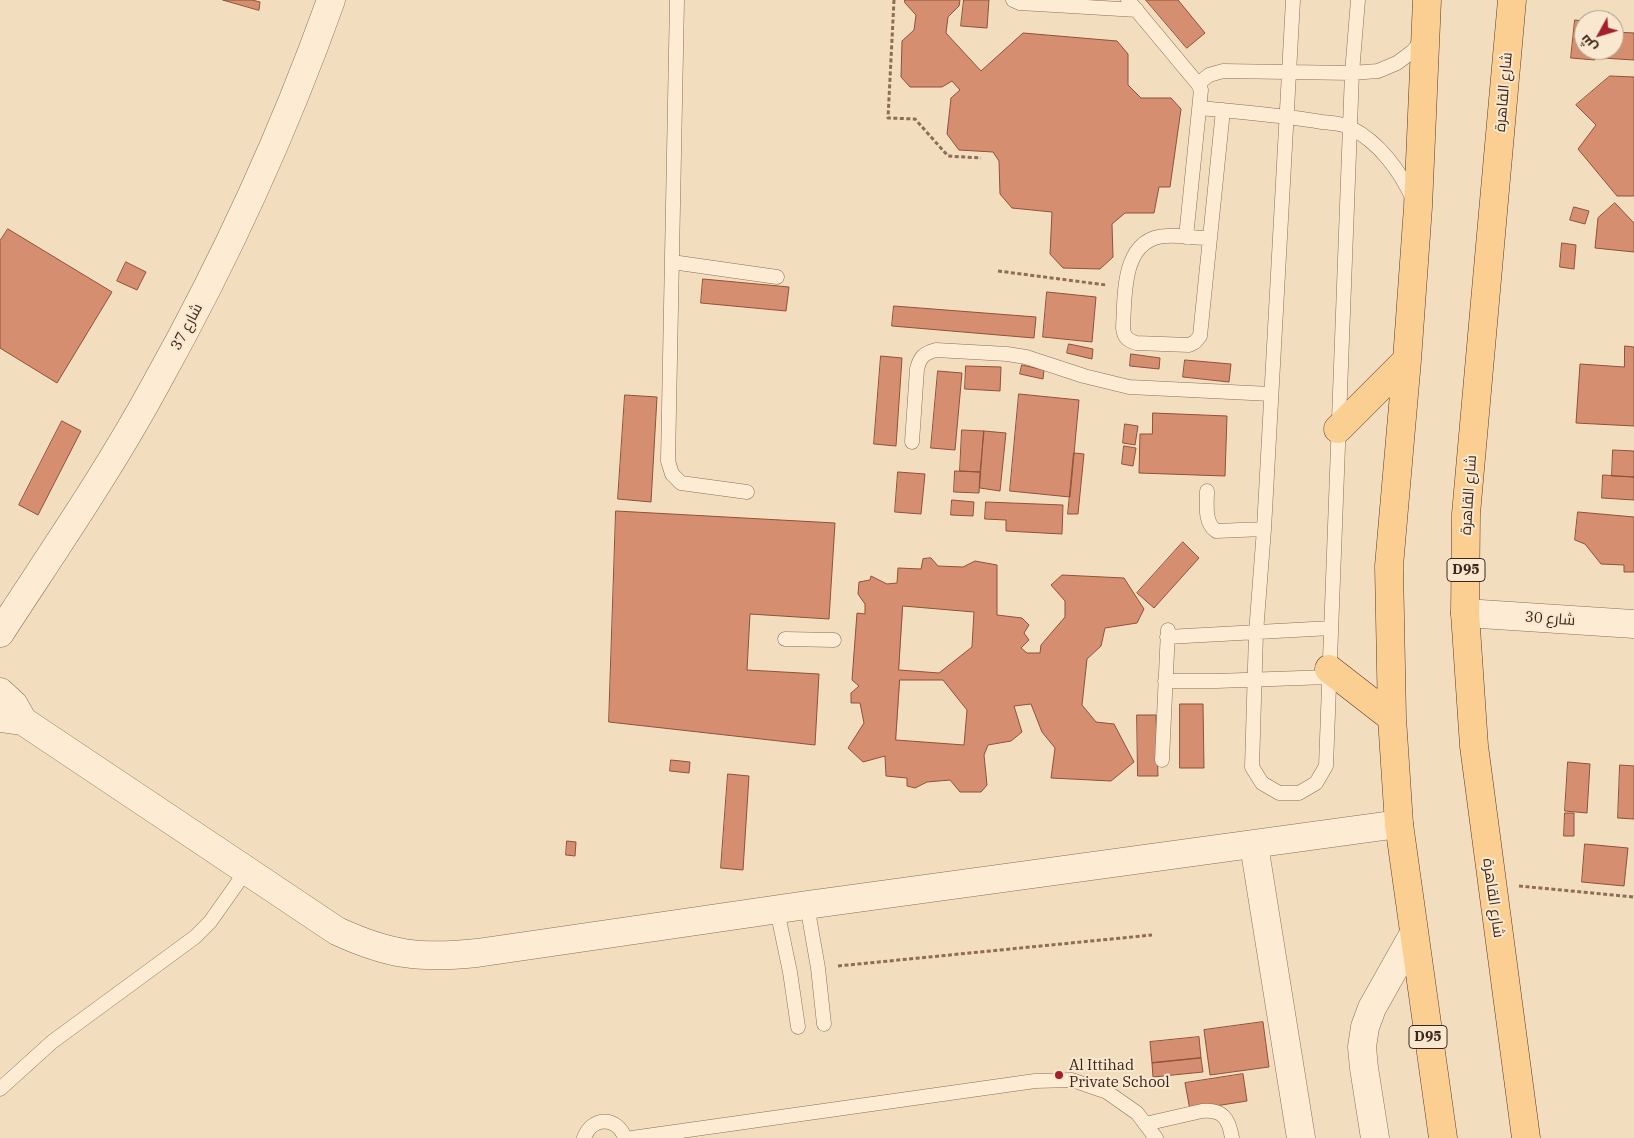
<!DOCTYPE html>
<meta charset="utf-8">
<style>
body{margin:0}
#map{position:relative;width:1634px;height:1138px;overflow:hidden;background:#f3ddbf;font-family:"IBM Plex Serif",Cairo,serif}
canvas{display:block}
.north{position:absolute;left:1574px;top:10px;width:50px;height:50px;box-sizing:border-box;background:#f9e8cf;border:1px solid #ad9b87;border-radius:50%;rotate:231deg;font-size:14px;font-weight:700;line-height:20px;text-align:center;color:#3b271b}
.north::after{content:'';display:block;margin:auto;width:18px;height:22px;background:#a31e2e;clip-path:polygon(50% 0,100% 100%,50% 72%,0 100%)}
</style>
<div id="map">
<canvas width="1634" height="1138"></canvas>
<div class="north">ش</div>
</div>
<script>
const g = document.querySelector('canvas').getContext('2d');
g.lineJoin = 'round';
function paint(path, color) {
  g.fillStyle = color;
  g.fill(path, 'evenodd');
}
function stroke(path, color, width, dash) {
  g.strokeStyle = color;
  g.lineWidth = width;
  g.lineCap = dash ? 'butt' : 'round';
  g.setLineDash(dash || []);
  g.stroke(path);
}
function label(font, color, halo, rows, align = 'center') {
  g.font = font + ' "IBM Plex Serif",Cairo,serif';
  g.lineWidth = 4;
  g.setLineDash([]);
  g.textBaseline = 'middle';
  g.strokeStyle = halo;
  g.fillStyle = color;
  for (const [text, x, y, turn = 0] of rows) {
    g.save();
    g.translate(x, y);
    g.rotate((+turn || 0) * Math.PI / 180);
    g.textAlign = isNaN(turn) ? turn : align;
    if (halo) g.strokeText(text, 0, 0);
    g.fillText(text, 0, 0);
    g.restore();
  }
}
const building = new Path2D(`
 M223,0H252L260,2L259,10Z
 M905,0H960L959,6L948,17L946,33L981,71L1023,33L1117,41L1128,54V85L1141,98H1171L1181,109L1170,187H1159L1154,213H1125L1112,224L1113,257L1100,269L1063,268L1050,254L1052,212L1012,208L1000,194L999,161L993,152L959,150L947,134L951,98L960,90L952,81L942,87H910L901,77L902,41L914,30L916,15L905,3Z
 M964,0H989L987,28L961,26Z
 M1146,0H1178L1205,33L1187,48Z
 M1575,20L1584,21V50H1596L1595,60L1571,58Z
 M1614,32L1634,33V60L1602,58L1603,50H1614Z
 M1610,76L1634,77V196H1617L1578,149L1596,125L1576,105Z
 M1615,203L1634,223V252L1595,248L1598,218Z
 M1574,207L1589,211L1585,224L1570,220Z
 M8,229L112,292L57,383L0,348V241Z
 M1562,243L1576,245L1574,269L1560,267Z
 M126,262L146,272L137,290L117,281Z
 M703,279L789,287L786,311L701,303Z
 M1047,292L1096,297L1092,342L1043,337Z
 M894,306L1036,317L1034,338L892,326Z
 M1069,344L1093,349L1092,359L1067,353Z
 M1625,346L1634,347V426L1576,423L1580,364L1624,367Z
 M1131,354L1160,358L1159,369L1130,366Z
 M881,356L902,358L896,446L874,444Z
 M1185,360L1231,364L1229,382L1183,377Z
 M1022,365L1044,370L1043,379L1020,374Z
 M966,366L1001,367L1000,391L965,389Z
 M938,371L962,373L955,450L931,448Z
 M1019,394L1079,400L1070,497L1010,491Z
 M625,395L657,397L651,502L618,499Z
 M1153,413L1227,416L1225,476L1139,473L1140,434H1152Z
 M62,421L81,431L38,515L19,505Z
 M1125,424L1138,426L1135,445L1123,443Z
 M962,430L984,431L980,472L960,471Z
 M984,431L1006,433L1000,491L980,488Z
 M1124,446L1136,448L1133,466L1122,464Z
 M1613,450L1634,451V477L1612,476Z
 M1074,453L1084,454L1078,514H1068Z
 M955,471L980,472L979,493L954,492Z
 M898,472L925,474L921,514L895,512Z
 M1603,475L1634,477V500L1602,498Z
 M952,500L974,502L973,516L951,515Z
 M986,502L1063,505L1062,534L1006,531V520L985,519Z
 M616,511L835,523L829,619L750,614L747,670L819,674L815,745L609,722Z
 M1578,512L1634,517V572H1624V565L1601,564L1585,544L1575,540Z
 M1183,542L1199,558L1154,608L1137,593Z
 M931,558L938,566L963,567L975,561L997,565V615L1022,618L1029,625L1024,633L1029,640L1021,648L1027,653H1040L1041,645L1065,617V601L1051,585L1062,575L1124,578L1144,609L1137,623L1105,628L1101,646L1087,659L1082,705L1096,722L1114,724L1134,762L1111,781L1051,778L1055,748L1042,732L1031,704L1014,706L1022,732L1011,741L988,745L984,755L987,785L981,792H960L950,780L927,782L915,788L907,786V778L886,776L885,756L863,762L848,748L864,723L860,703H851V693L859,686L852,680L857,613L865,614V604L858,594L859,582L870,580L871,576L887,584L897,583L898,568L921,569L923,559ZM903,606L974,612L972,647L939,673L899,670ZM900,680H943L967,710L964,745L896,740Z
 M1180,704H1203L1204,768H1180Z
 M1137,715H1156L1158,776H1138Z
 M671,760L690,762L689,773L670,771Z
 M1568,762L1590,764L1587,813L1565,811Z
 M1620,765L1634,766V819L1618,818Z
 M728,774L749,776L743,870L721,868Z
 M1565,813H1574V836H1564Z
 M567,841L576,842L575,856L566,855Z
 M1585,844L1628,848L1624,886L1582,882Z
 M1263,1022L1269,1067L1210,1075L1204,1030Z
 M1199,1037L1201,1058L1152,1063L1150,1042Z
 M1201,1058L1203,1072L1153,1077L1152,1063Z
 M1243,1074L1247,1101L1190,1110L1185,1083Z`);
paint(building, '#d58f70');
stroke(building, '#8f5138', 1);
const service = new Path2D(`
 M677,0L668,461L672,474L681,483L747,492
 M1013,0L1020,3L1137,10
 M1128,0L1198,84L1201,90L1186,237
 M1293,0L1264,529L1256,633L1252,767L1262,783L1279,793H1299L1316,783L1326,766L1350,126L1352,73L1358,0
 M1198,84L1209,75L1223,71L1352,73L1378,71L1397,63L1413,51L1423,39
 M1200,108C1240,112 1281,115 1322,122C1331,123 1343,123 1351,128C1379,142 1400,171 1413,199
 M1209,238C1195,238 1180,235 1166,236C1121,238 1125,296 1123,328C1124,337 1127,340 1136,343L1189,345L1195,342L1200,336L1223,110
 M672,262L777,277
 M912,442L917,369C920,357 924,353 936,350L1007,354L1026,357L1084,376L1129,387L1271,394
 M1207,491C1207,505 1204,522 1216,531L1264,529
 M1167,637L1331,628
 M785,639L834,640
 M1165,681H1216L1329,677
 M1162,760L1168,630
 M807,905L818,968L824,1024
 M777,910L790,972L798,1027
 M0,1089L52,1042L195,937L210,922L246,871
 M1145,1124L1202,1111C1223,1109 1229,1119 1232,1138
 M584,1138C592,1116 617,1116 625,1138
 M632,1138L1035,1081L1072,1080L1107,1092L1137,1113L1156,1138`);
const minor = new Path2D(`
 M1465,613L1634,624
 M0,633C54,550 110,469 157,382C225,260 284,132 331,0
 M0,692L14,705L23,721
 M0,718L23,721L337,931C389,955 420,959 477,953L807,905L1399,824
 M1254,845L1301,1138
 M1375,1138L1364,1068L1362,1047L1365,1027L1372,1008L1413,935`);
const primary = new Path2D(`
 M1427,0L1418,207L1407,360L1389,566L1392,718L1399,824L1443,1138
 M1512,0L1466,514L1465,613L1474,746L1526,1138
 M1338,429L1407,360
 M1329,669L1392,718`);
stroke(service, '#8e6d55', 15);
stroke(minor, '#8e6d55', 29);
stroke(primary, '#5b3b2a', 29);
stroke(new Path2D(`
 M894,0L888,118L915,119L948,156L981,158
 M998,271L1106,285
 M1519,886L1634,897
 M838,966L1152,935`), '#8e6d55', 3, [4, 2.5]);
stroke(service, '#fdebd3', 14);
stroke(minor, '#fdebd3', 28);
stroke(primary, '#fbce92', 28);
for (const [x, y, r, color] of [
 [1059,1075,5,"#a31e2e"]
]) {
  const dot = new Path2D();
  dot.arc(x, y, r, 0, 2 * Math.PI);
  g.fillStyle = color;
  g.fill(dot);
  stroke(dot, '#f9e8cf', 2);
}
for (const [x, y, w] of [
 [1466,570,38],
 [1428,1037,38]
]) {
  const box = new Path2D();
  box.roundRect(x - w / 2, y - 11.5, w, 23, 4);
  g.fillStyle = '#f9e8cf';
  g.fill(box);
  stroke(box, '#3b271b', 1);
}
label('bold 14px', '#3b271b', null, [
 ["D95",1466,570],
 ["D95",1428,1037]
]);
label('15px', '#3b271b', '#f9e8cf', [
 ["شارع القاهرة",1504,92,-85],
 ["شارع 37",187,327,-62],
 ["شارع القاهرة",1469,495,-86],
 ["شارع 30",1550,619,4],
 ["شارع القاهرة",1493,898,82]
]);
label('15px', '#3b271b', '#f9e8cf', [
 ["Al Ittihad",1069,1066],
 ["Private School",1069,1083]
], 'left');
</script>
